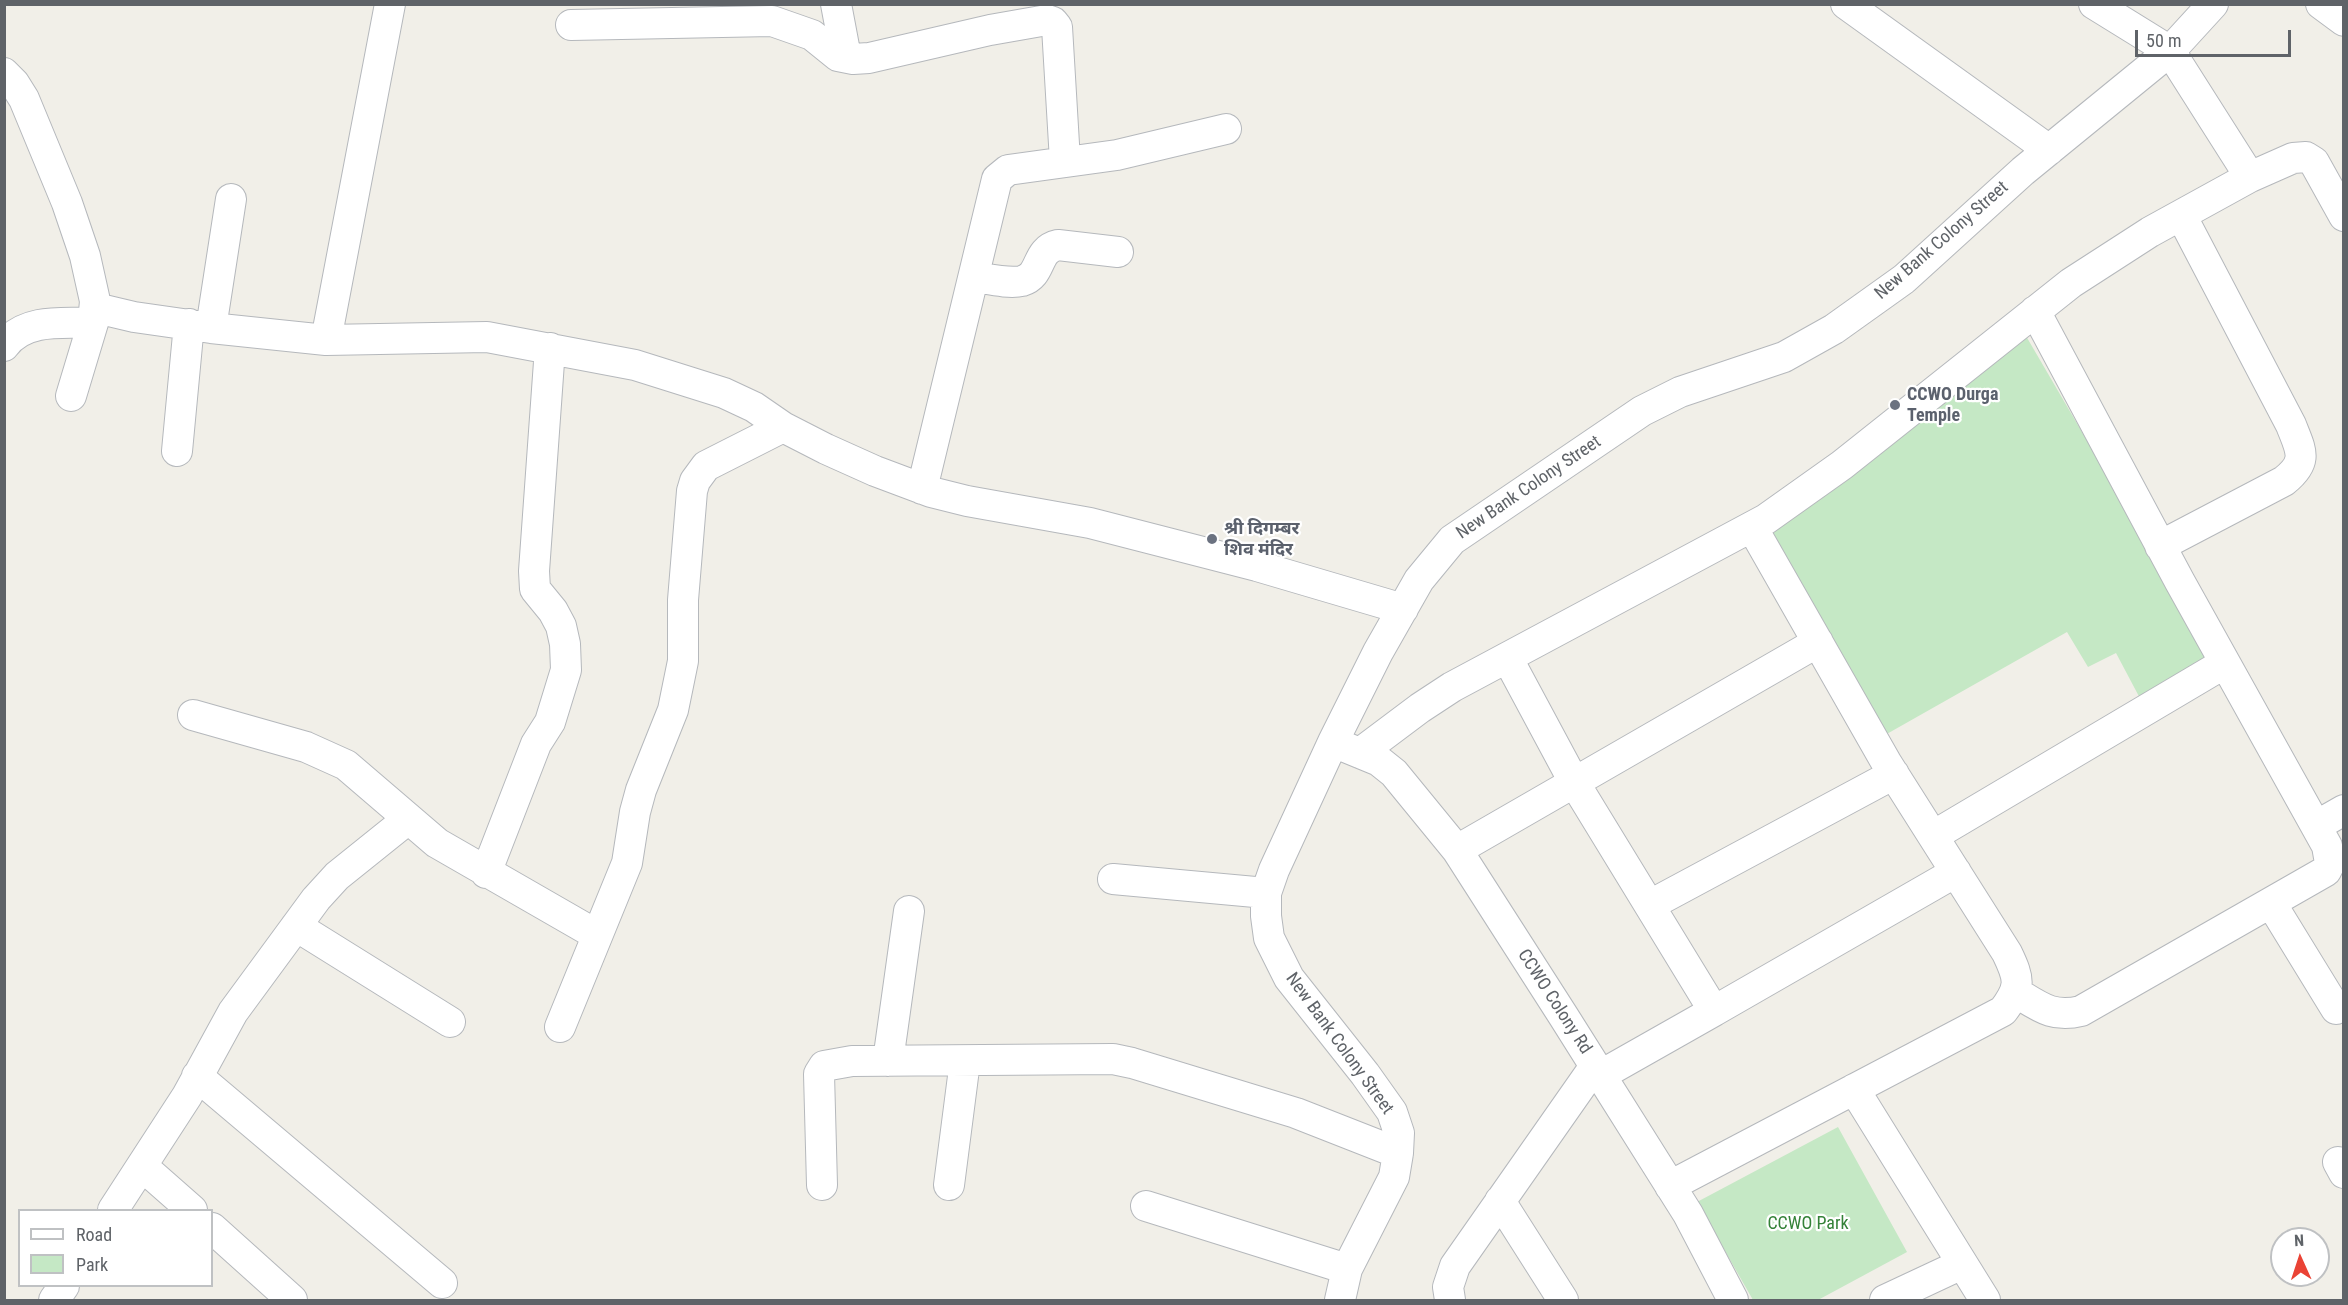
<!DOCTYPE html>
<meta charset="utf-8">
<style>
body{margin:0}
#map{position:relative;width:2348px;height:1305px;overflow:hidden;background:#f1efe8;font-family:"Roboto Condensed",sans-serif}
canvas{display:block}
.frame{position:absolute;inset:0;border:6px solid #5f6368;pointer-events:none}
.legend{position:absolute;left:18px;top:1209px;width:195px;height:78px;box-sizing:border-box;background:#fff;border:2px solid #bfc1c3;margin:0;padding:8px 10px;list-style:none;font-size:18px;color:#5f6368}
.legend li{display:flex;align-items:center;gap:12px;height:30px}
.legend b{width:30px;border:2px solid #bfc1c3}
.north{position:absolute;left:2270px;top:1227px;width:60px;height:60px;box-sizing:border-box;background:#fff;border:2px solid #bfc1c3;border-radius:50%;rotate:357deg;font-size:16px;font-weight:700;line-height:24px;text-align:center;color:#5f6368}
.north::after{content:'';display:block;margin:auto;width:21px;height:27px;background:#ea4335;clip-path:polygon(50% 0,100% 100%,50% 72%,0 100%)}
.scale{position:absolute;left:2135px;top:30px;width:156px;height:27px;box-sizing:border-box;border:3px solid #5f6368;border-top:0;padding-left:8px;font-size:18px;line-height:21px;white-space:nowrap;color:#5f6368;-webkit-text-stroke:4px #fff;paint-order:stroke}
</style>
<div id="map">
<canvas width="2348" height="1305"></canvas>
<div class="frame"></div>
<ul class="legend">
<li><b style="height:8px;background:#fff"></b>Road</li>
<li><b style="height:16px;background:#c5e8c5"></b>Park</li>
</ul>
<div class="north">N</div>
<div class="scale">50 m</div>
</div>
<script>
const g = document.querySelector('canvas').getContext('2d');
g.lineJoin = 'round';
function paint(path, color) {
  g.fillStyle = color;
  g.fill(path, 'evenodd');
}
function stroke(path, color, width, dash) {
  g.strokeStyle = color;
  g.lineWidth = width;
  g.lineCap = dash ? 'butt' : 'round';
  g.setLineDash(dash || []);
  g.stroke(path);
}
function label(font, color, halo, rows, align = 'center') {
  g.font = font + ' "Roboto Condensed","Noto Sans Devanagari",sans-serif';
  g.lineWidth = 4.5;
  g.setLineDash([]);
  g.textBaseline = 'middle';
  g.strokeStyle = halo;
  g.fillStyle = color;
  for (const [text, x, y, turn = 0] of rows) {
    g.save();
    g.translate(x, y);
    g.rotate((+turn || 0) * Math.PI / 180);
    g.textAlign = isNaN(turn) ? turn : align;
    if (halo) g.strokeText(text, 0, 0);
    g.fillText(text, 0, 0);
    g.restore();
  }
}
paint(new Path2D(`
 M2026,336L2215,660L2143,704L2116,653L2088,667L2067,632L1885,735L1769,536Z
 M1838,1127L1907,1252L1818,1300H1753L1697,1202Z`), '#c5e8c5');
const minor = new Path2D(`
 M836,4L846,57
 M1846,4L2049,150
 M2094,4L2170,51L2250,177
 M2321,4L2344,21
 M571,25L772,21L812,35L838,56L853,59L869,58L990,30L1047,20L1053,22L1057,27L1065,161
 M4,73L14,83L24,99L67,203L85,256L95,301L93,323L71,396
 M974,277C988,279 1009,284 1022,281C1043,275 1035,250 1058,245L1118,252
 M96,308L134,317L211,328L326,340L487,337L635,365L724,393L754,407L783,427L826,449L875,471L931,492L967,501L1090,523L1257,566L1403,609
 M211,328L231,199
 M326,340L390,4
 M4,346C24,318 63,323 93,323
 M177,451L189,324
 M922,489L997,179L1008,170L1117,155L1226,129
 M2160,546L2284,481C2309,461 2301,451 2291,425L2181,215
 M1508,659L1574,782L1714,1011L1956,872
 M193,715L306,747L346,765L437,843L597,935
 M1345,747L1379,761L1394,773L1457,850L1564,1017L1688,1214L1733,1300
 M1360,753L1420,708L1452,687L1766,519L1842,465L2071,283L2150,232L2250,177L2293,158L2306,157L2314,162L2344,216
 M2316,826L2344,810
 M1933,836L2225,663
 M1457,850L1818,642
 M486,873L536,744L550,722L566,670L565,644L561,626L553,611L535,589L534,571L550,348
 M1113,879L1266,893
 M2271,903L2336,1009
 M1650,905L1894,774
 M296,926L450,1022
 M2017,993C2040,1007 2053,1018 2081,1011L2326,871L2330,863L2327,846L2180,582L2035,311
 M560,1027L627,863L635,812L641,790L673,710L683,661V600L692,491L695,481L706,466L783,427
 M888,1061L909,911
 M1601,1075L1714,1011
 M197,1076L442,1283
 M1854,1089L1985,1300
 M2338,1162L2344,1173
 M142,1166L192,1210
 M822,1185L819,1074L824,1066L852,1061L1113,1059L1132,1063L1296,1113L1398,1153
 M949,1185L965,1061
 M1670,1186L2003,1011C2021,987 2020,980 2007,953L1886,762L1752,527
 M1500,1201L1563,1300
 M1146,1206L1347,1269
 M113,1210L187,1096L233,1012L316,899L337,876L408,819
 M212,1228L292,1300
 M54,1300L64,1286
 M1340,1300L1347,1269L1394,1177L1398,1153L1399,1133L1392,1112L1365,1074L1289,978L1269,938L1266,916V893L1274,870L1333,742L1378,652L1419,580L1452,540L1642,411L1680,392L1784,357L1834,329L1904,279L2023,171L2170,51L2213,4
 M1450,1300L1448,1287L1455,1266L1595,1066
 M1885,1300L1962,1264`);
stroke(minor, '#b5b8bc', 32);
stroke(minor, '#fff', 30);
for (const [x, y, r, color] of [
 [1895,405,6,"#6b7280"],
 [1212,539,6,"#6b7280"]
]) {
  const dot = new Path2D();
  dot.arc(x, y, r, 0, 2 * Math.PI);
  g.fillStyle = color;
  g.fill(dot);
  stroke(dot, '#fff', 2);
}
label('18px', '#5f6368', '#fff', [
 ["New Bank Colony Street",1942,241,-41],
 ["New Bank Colony Street",1529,488,-34],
 ["CCWO Colony Rd",1554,1002,57],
 ["New Bank Colony Street",1339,1044,54]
]);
label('bold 18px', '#5b616d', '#fff', [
 ["CCWO Durga",1907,395],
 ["Temple",1907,416],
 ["श्री दिगम्बर",1224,529],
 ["शिव मंदिर",1224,550]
], 'left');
label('18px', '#348238', '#fff', [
 ["CCWO Park",1808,1224]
]);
</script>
